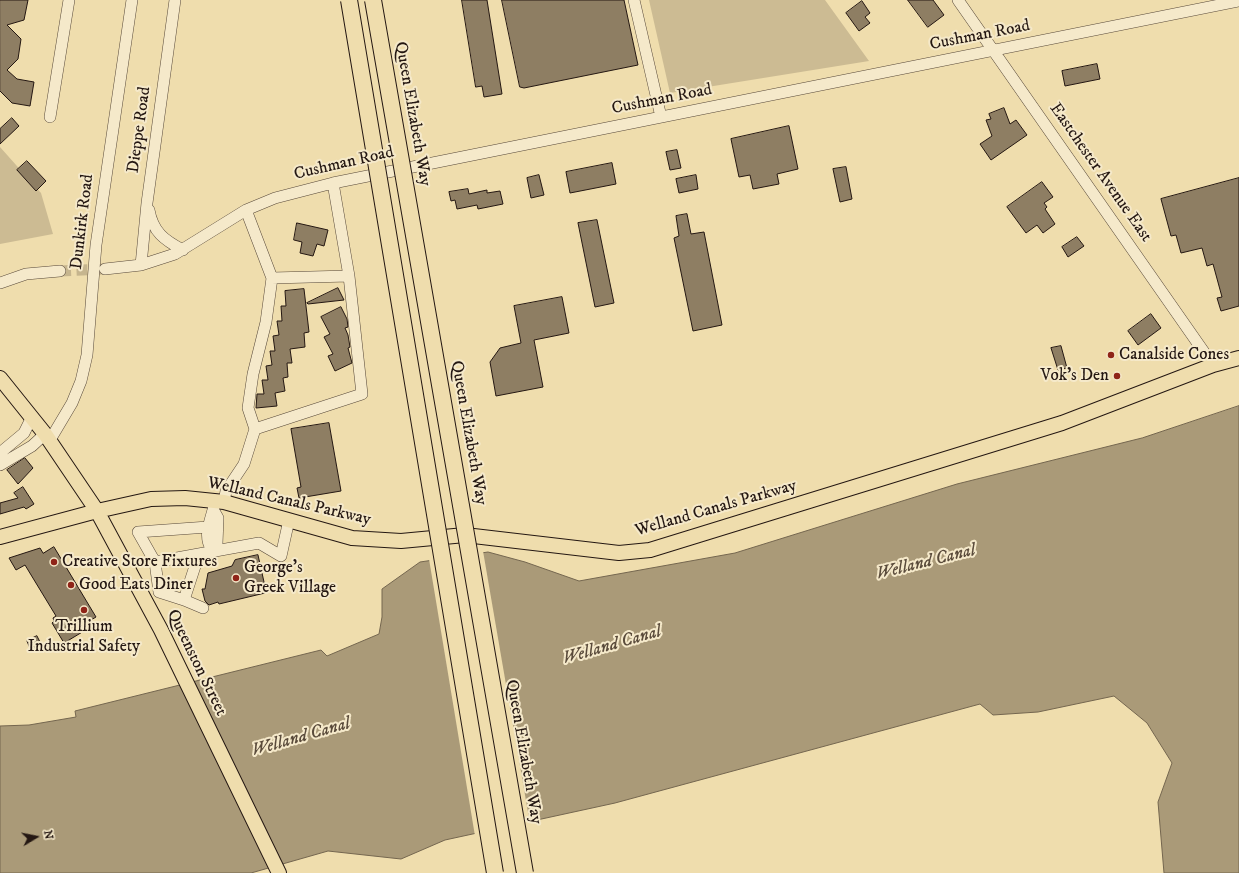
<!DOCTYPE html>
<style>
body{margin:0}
#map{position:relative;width:1239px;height:873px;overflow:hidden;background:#efddad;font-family:"IM FELL DW Pica",serif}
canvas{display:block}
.north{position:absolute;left:16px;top:817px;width:40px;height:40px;-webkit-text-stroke:3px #f5e9ca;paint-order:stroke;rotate:80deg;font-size:11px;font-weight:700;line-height:16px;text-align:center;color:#241712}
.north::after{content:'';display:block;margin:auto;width:14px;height:18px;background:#241712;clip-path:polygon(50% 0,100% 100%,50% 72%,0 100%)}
</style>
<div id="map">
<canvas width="1239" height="873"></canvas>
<div class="north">N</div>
</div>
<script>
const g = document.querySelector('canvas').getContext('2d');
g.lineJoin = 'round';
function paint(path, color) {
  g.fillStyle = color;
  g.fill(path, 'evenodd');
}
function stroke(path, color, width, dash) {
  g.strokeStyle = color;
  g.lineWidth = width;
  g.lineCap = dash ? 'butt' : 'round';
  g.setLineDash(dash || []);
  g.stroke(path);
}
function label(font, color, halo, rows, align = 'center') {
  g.font = font + ' "IM FELL DW Pica",serif';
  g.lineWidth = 4;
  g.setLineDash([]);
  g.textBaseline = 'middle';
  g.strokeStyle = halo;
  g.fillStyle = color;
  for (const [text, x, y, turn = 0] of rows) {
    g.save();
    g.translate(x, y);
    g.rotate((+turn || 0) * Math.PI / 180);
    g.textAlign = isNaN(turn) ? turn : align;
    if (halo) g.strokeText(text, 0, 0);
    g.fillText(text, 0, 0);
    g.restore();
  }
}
paint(new Path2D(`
 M649,0H825L869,61L670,93Z
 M0,147L41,193L53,234L0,244Z`), '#ccbb93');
const water = new Path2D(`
 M1239,406V873H1164L1158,802L1172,763L1147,723L1114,696L1038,712L993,715L980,704L615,803L445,840L401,859L328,851L251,873H0V726L29,725L76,717L75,711L321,650L327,656L379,634L382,617V589L420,562L488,552L525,562L579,581L735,553L957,484L1142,438Z`);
paint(water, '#aa9a78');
stroke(water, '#74664f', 1);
paint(new Path2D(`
 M483,551L530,824L475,836L429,559Z`), '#efddad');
const building = new Path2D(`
 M0,0H28L24,20L7,25L21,39L18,59L7,70L17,79L34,82L30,106L12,103L0,91Z
 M462,0H487L502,94L484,97L482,86L476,87Z
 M502,0H624L638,65L524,88L520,87Z
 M908,0H933L944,15L928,27Z
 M862,1L870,13L865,17L870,23L859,31L846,13Z
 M1097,64L1100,79L1065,86L1062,71Z
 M1004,108L1010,124L1016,120L1027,135L991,160L980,144L992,136L986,120L991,119L989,114Z
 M12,118L19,126L0,144V129Z
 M789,126L798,169L777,174L779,184L753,189L750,175L739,177L731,139Z
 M677,150L681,168L670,170L666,152Z
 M27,161L46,181L36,191L17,170Z
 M612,163L616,184L570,193L566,172Z
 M846,167L852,199L840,202L833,169Z
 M539,175L544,195L531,198L527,178Z
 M696,175L698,189L679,193L676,179Z
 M1239,178V306L1221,311L1217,298L1222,297L1213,264L1207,266L1202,248L1181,253L1176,235L1171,236L1161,199Z
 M1042,182L1053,197L1044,203L1047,207L1045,209L1055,224L1043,233L1037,225L1026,233L1007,207Z
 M468,189L469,194L487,190V193L500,191L503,204L478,209L477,205L457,209L455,200L451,201L449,192Z
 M687,214L691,234L704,232L722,325L693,331L674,238L679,236L676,216Z
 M597,220L614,303L595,307L578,223Z
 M297,223L328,230L324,246L317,244L313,256L300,253L302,242L294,240Z
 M1077,237L1084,246L1068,257L1062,247Z
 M338,288L344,300L308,304L307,303Z
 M304,289L309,332L304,333L305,347L290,349L292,363H287L288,377L283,378L285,391L275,393L277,406L256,408L257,394H264L262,380H268L266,366L272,365L270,351H275L273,336L279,335L277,321H282L281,306H286L285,291Z
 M562,297L569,333L534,340L543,387L496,396L490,362L500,348L521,343L514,306Z
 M341,307L347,319L348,327L345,328L348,335L350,347L348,348L352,363L335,371L328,356L333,354L324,337L330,334L321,317Z
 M1151,314L1161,328L1138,345L1128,331Z
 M1061,346L1067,368L1058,370L1051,348Z
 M329,423L341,491L299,498L297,488L301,487L291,429Z
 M25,458L33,468L18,484L7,470Z
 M23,487L34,504L26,509L24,507L0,514V503L18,498L14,493Z
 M54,547L96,617L86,623L89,628L64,643L52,623L54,621L53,618L56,616L25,565L16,570L9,558L40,548L43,553Z
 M258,555L264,582L265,593L219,604L218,602L209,605L205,601L202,589H205L208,573L232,566L235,560Z
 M37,636L42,646L31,651L27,641Z`);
paint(building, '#8e7e63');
stroke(building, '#241712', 1);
stroke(new Path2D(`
 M60,271L103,269`), '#c6b58e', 11, [11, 5.5]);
const minor = new Path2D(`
 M634,0L661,117
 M958,0L1213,365
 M50,117L69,0
 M149,210C153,232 164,240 183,250
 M141,265L147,203L175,0
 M105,269L141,265L175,254L246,210L275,198L333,183L1239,1
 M272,278L349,276
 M0,283L26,274L60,271
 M255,429L362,394L349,276L333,183
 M50,440L72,403L81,381L87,355L96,245L132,0
 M0,453L24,433L32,417
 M0,465L32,446L45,434
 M224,502L226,491L244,464L255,429L248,408L253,374L266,322L272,278L246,210
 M208,527L138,532L155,562L259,543L281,556L289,520
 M211,548L217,544L218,518L214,511
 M210,552L211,548C202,534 213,516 215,501
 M199,554L184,600L203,608
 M155,562L159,592L184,600`);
const major = new Path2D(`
 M0,378L45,434L97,511L161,630L279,873
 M0,537L97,511L151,499L185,498L224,502L352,538L401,541L465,535L619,553L650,550L1062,423L1213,365L1239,358`);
stroke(minor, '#574839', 12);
stroke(major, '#241712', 16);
stroke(minor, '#f5e9ca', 11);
stroke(major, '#efddad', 14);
const highwayBridge = new Path2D(`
 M349,0L495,873
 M373,0L525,873`);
stroke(highwayBridge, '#241712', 18, []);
stroke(highwayBridge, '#efddad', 16);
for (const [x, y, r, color] of [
 [1111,355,4,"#8f2418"],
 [1117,376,4,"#8f2418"],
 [54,562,4,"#8f2418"],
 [236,578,4,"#8f2418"],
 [71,585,4,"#8f2418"],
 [84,610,4,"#8f2418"]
]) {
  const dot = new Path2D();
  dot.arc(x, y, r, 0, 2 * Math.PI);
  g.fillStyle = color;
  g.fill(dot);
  stroke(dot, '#f5e9ca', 1.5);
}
label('17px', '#241712', '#f5e9ca', [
 ["Cushman Road",980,36,-11],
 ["Cushman Road",662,100,-11],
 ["Queen Elizabeth Way",412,114,80],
 ["Dieppe Road",140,130,-82],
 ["Cushman Road",344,164,-13],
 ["Eastchester Avenue East",1100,173,55],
 ["Dunkirk Road",83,222,-83],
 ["Queen Elizabeth Way",468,433,80],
 ["Welland Canals Parkway",289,502,13],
 ["Welland Canals Parkway",716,509,-16],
 ["Queenston Street",196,663,64],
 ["Queen Elizabeth Way",523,752,80]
]);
label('17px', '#241712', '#f5e9ca', [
 ["Canalside Cones",1119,355],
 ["Vok's Den",1109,376,"right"],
 ["Creative Store Fixtures",62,562],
 ["George's",244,568],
 ["Greek Village",244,588],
 ["Good Eats Diner",79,585],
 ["Trillium",84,627,"center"],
 ["Industrial Safety",84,647,"center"]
], 'left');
label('italic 18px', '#5a4b3b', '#f5e9ca', [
 ["Welland Canal",926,563,-14],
 ["Welland Canal",612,646,-16],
 ["Welland Canal",301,738,-16]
]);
</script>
